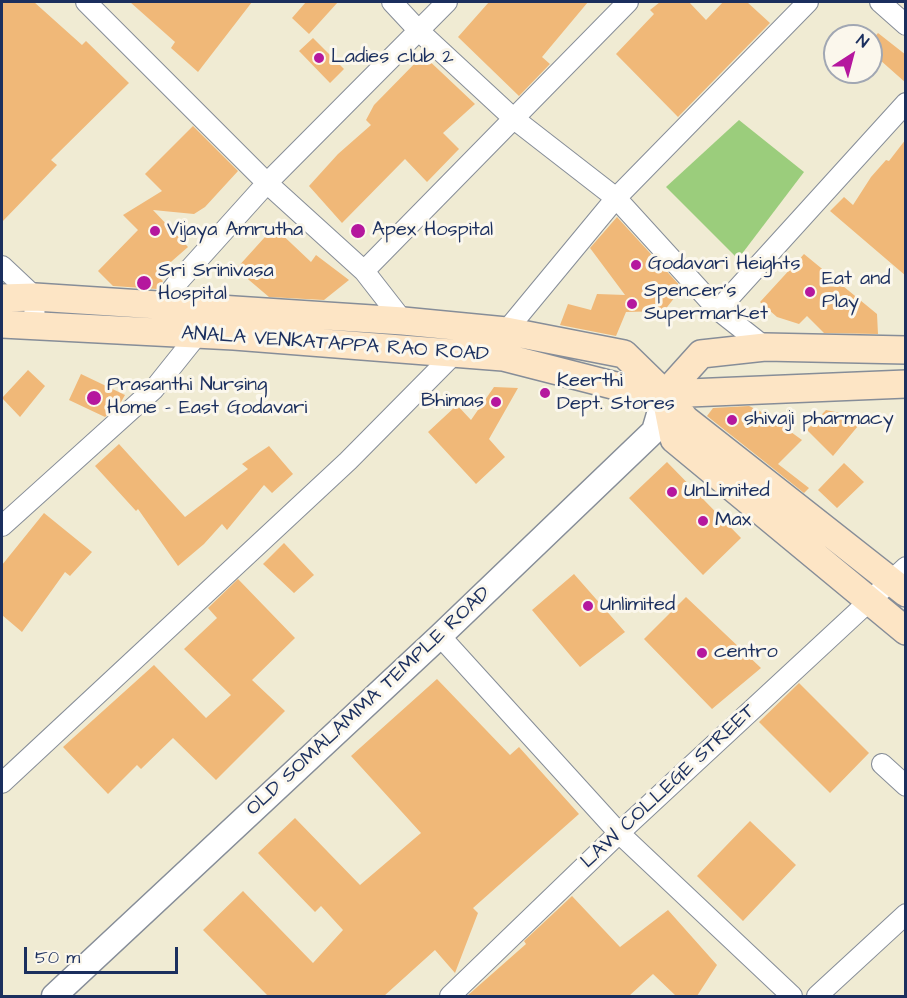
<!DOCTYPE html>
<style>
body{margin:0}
#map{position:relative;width:907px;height:998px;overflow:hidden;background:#f0ebd3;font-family:"Architects Daughter",sans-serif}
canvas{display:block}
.frame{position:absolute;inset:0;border:3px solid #1b2f5e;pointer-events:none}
.north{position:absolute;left:823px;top:24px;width:60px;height:60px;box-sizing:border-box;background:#fbf7ec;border:2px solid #a1a7b3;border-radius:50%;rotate:36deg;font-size:16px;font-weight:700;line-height:24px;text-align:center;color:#1b2f5e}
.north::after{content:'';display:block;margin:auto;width:21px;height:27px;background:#b5179e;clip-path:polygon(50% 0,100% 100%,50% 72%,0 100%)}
.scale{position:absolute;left:24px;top:947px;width:154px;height:27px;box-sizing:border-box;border:3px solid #1b2f5e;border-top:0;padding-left:8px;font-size:18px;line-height:21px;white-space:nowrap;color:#1b2f5e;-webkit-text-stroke:4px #fbf7ec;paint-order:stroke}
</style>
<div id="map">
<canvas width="907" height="998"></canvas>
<div class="frame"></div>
<div class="north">N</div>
<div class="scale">50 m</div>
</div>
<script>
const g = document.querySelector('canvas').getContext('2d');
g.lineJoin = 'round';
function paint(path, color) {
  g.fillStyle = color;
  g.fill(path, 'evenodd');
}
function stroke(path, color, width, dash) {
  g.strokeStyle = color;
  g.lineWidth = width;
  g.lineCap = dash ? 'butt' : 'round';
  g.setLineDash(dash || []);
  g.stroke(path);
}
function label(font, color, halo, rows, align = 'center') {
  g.font = font + ' "Architects Daughter",sans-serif';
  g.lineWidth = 6;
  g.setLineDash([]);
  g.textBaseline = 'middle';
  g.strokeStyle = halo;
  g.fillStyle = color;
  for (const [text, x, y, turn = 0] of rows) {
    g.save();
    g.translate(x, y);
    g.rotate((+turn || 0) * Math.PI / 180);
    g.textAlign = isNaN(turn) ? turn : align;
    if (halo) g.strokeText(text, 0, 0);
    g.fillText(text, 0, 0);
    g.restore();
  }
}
paint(new Path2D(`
 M739,120L804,172L738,259L666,187Z`), '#9bcd7c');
paint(new Path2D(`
 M2,2H34L82,45L86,41L129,83L51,160L57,165L2,222Z
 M130,2H252L198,72L171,48L175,42Z
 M306,2H338L309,34L292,18Z
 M489,2H588L542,57L550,64L519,96L458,37Z
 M660,2H689L706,20L723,2H747L770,23L678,117L616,54L654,14L650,10Z
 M878,33L906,55V83L871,52V41Z
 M313,38L344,69L330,83L299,51Z
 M423,55L475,104L443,133L459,149L427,182L405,159L342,223L309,186L338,154L371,125L366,120L374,105Z
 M193,126L238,171L205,207L194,214L153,210L188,247L156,275L163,281L157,289L113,286L98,271L138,230L123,215L162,191L145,174Z
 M906,139V276L830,211L844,197L853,205L871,177L886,160L889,161Z
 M617,217L682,288L664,311L626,312L616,336L560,325L568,304L591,310L597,294L625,295L590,248Z
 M274,227L311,262L316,255L349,280L324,300L269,297L236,269Z
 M804,254L877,314L878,334L824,333L807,316L799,324L777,317L760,302Z
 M28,370L45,386L20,417L2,398Z
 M81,374L125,395L121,402L105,417L69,400Z
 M494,387L518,388L489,439L505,457L476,484L428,432L457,405L471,420Z
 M749,406L766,414L802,440L778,464L809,488L804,493L707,416L713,408Z
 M826,410L845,414L858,426L833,456L807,430Z
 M119,444L185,517L248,469L242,464L269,446L293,474L272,493L264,485L227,530L222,524L204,544L178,566L138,509L136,511L95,466Z
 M667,462L741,538L703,575L629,498Z
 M844,463L864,482L837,508L818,490Z
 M44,513L92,552L70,576L65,572L22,632L2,615V565Z
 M284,543L314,575L294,593L263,564Z
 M574,574L625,632L580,667L532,610Z
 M238,579L295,638L252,680L285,711L216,780L173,738L141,769L137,765L108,794L63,747L154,665L206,718L231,695L184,649L217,618L208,608Z
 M686,597L761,668L712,709L644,639Z
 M437,679L510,755L519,747L579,814L473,908L478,913L455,973L435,950L384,996H268L203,930L243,891L313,963L343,930L321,906L315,912L258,853L295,818L360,885L421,833L351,756Z
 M799,683L869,753L830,793L759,722Z
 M750,821L796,865L743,921L697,876Z
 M572,896L620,947L668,910L717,965L697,996H676L653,974L629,996H467L526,944L524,941Z`), '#f0b878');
const minor = new Path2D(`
 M86,2L267,183L364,271L403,321
 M392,2L419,31L513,118L616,198L718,310L765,347
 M880,2L906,25
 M2,266L35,297L34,324
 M364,271L628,2
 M160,305L177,283L267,183L447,2
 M718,310L906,103
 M506,331L616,198L808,2
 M2,526L154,389L198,334
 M440,636L619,833L792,996
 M882,764L906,786
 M2,783L348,461L454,354
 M450,996L619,833L906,567
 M817,996L906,914`);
const tertiary = new Path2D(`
 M54,996L440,636L654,431L665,394`);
const secondary = new Path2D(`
 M2,298L35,297L403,321L506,331L624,354L665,394L685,419L906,593
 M2,324L234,336L503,357L620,387L665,394L906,384
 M665,394L701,354L765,347L906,350
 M666,398L674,439L906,631`);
stroke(minor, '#868d98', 22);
stroke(tertiary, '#868d98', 27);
stroke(secondary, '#868d98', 30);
stroke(minor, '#fff', 20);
stroke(tertiary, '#fff', 24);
stroke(secondary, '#fde5c5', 27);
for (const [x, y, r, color] of [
 [319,58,6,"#b5179e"],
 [155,231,6,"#b5179e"],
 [358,231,8,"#b5179e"],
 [636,265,6,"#b5179e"],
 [144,283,8,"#b5179e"],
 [810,292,6,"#b5179e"],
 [632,304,6,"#b5179e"],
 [545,393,6,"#b5179e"],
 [94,398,8,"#b5179e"],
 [496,402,6,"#b5179e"],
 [732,420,6,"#b5179e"],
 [672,492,6,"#b5179e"],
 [703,521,6,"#b5179e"],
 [588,606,6,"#b5179e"],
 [702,653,6,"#b5179e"]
]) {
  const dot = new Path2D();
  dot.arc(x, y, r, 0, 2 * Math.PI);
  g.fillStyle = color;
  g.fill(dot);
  stroke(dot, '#fbf7ec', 2);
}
label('20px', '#1b2f5e', '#fbf7ec', [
 ["Ladies club 2",331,58],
 ["Vijaya Amrutha",167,231],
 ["Apex Hospital",372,231],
 ["Godavari Heights",648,265],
 ["Sri Srinivasa",158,272],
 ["Hospital",158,295],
 ["Eat and",822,280],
 ["Play",822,303],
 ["Spencer's",644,292],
 ["Supermarket",644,315],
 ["Keerthi",557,382],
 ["Dept. Stores",557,405],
 ["Prasanthi Nursing",107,386],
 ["Home - East Godavari",107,409],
 ["Bhimas",484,402,"right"],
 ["shivaji pharmacy",744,420],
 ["UnLimited",684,492],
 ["Max",715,521],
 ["Unlimited",600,606],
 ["centro",714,653]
], 'left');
label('20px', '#1b2f5e', '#fbf7ec', [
 ["ANALA VENKATAPPA RAO ROAD",335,345,4],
 ["OLD SOMALAMMA TEMPLE ROAD",369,702,-43],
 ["LAW COLLEGE STREET",669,787,-43]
]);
</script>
